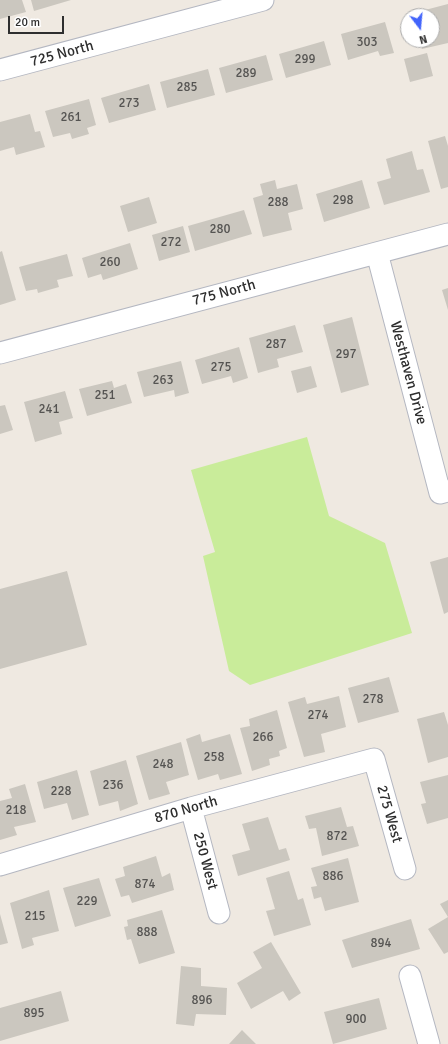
<!DOCTYPE html>
<style>
body{margin:0}
#map{position:relative;width:448px;height:1044px;overflow:hidden;background:#efe9e1;font-family:Signika,sans-serif}
canvas{display:block}
.north{position:absolute;left:400px;top:8px;width:40px;height:40px;box-sizing:border-box;background:#fff;border:1px solid #ababab;border-radius:50%;rotate:164deg;font-size:11px;font-weight:700;line-height:16px;text-align:center;color:#2e2e2e}
.north::after{content:'';display:block;margin:auto;width:14px;height:18px;background:#4264fb;clip-path:polygon(50% 0,100% 100%,50% 72%,0 100%)}
.scale{position:absolute;left:8px;top:16px;width:56px;height:18px;box-sizing:border-box;border:2px solid #2e2e2e;border-top:0;padding-left:5px;font-size:12px;line-height:14px;white-space:nowrap;color:#2e2e2e;-webkit-text-stroke:3px #fff;paint-order:stroke}
</style>
<div id="map">
<canvas width="448" height="1044"></canvas>
<div class="north">N</div>
<div class="scale">20 m</div>
</div>
<script>
const g = document.querySelector('canvas').getContext('2d');
g.lineJoin = 'round';
function paint(path, color) {
  g.fillStyle = color;
  g.fill(path, 'evenodd');
}
function stroke(path, color, width, dash) {
  g.strokeStyle = color;
  g.lineWidth = width;
  g.lineCap = dash ? 'butt' : 'round';
  g.setLineDash(dash || []);
  g.stroke(path);
}
function label(font, color, halo, rows, align = 'center') {
  g.font = font + ' Signika,sans-serif';
  g.lineWidth = 4;
  g.setLineDash([]);
  g.textBaseline = 'middle';
  g.strokeStyle = halo;
  g.fillStyle = color;
  for (const [text, x, y, turn = 0] of rows) {
    g.save();
    g.translate(x, y);
    g.rotate((+turn || 0) * Math.PI / 180);
    g.textAlign = isNaN(turn) ? turn : align;
    if (halo) g.strokeText(text, 0, 0);
    g.fillText(text, 0, 0);
    g.restore();
  }
}
paint(new Path2D(`
 M307,437L329,516L385,543L412,633L250,685L229,671L203,556L215,552L191,470Z`), '#c9ec9a');
paint(new Path2D(`
 M0,0H22L26,12L0,19Z
 M31,0H71L34,11Z
 M448,4V43L422,49L420,40H432V16H408V21L406,15Z
 M385,22L394,53L380,56L378,51L348,60L341,34Z
 M324,41L331,65L286,78L279,54Z
 M427,53L433,76L410,82L404,59Z
 M266,55L273,80L226,93L219,68Z
 M208,69L215,95L167,108L160,82Z
 M149,84L156,110L109,123L101,98Z
 M89,99L96,125L87,128L89,134L72,139L70,133L53,137L45,111Z
 M30,114L35,132L40,131L45,147L16,155L14,147L0,151V122Z
 M445,136L448,146V187L441,189L428,141Z
 M412,151L417,170L423,169L430,192L384,205L377,182L391,178L386,159Z
 M275,180L277,189L297,184L303,209L288,213L292,230L263,237L253,198L263,195L260,184Z
 M362,180L370,208L324,222L316,194Z
 M149,197L157,223L128,232L120,206Z
 M244,210L252,234L195,251L188,226Z
 M183,226L190,252L159,261L152,235Z
 M130,243L138,269L103,280L101,274L88,278L82,258Z
 M2,251L16,300L0,305V252Z
 M67,254L73,276L57,280L59,287L38,293L37,289L26,291L19,267Z
 M448,288V310L442,290Z
 M352,317L369,385L341,393L323,325Z
 M295,325L303,352L277,359L279,367L258,373L249,338Z
 M239,347L248,378L233,383L231,376L202,384L195,360Z
 M181,361L189,393L175,397L174,390L144,397L137,372Z
 M311,366L317,387L297,393L291,371Z
 M112,381L114,388L126,384L132,403L87,416L79,389Z
 M65,391L73,418L59,422L62,434L35,442L24,402Z
 M5,405L13,430L0,434V406Z
 M448,557V612L444,614L430,562Z
 M67,571L87,645L0,669V589Z
 M389,677L399,712L358,723L348,688Z
 M339,696L346,727L321,734L325,752L304,757L288,702L305,697L307,704Z
 M277,710L287,748L279,751L280,756L269,759L270,765L252,771L240,728L250,726L249,719Z
 M444,712L448,725V757L428,763L417,719Z
 M200,734L202,742L230,734L242,774L220,780L218,774L198,780L186,739Z
 M181,742L189,775L166,782L170,794L149,800L136,756Z
 M126,760L138,804L120,811L118,801L99,806L90,771Z
 M77,770L89,815L72,820L67,803L44,809L37,782Z
 M448,775V818L427,824L421,804L426,803L420,782Z
 M25,784L36,822L14,827L17,835L0,840V801L12,798L9,789Z
 M341,807L347,827L353,826L359,846L322,856L316,828L309,829L305,816Z
 M268,817L279,850L286,848L290,860L238,876L232,855L250,850L242,824Z
 M156,856L162,877L170,873L174,890L132,903L129,895L121,897L115,879L125,876L123,867Z
 M348,858L359,902L325,911L321,897L314,899L311,887L317,886L311,868Z
 M289,871L298,900L303,898L311,925L274,936L266,911L275,909L266,878Z
 M99,878L111,916L75,927L63,888Z
 M49,890L59,931L32,938L34,945L22,949L10,903Z
 M448,900V917L440,904Z
 M162,910L175,953L139,964L131,939L127,940L124,927L128,926L127,920Z
 M0,914L8,943L0,945Z
 M448,917V952L444,954L428,929Z
 M411,919L420,949L352,968L342,940Z
 M271,942L301,993L289,1001L283,991L251,1009L237,983L262,968L253,952Z
 M181,966L201,968V986L227,988L226,1015L196,1014L194,1026L176,1024Z
 M61,991L69,1021L0,1041V1008Z
 M379,998L387,1029L333,1044L324,1012Z
 M242,1030L256,1044H229Z`), '#cbc7bf');
const minor = new Path2D(`
 M0,70L263,0
 M377,253L440,493L448,491
 M0,353L448,234
 M191,808L219,913
 M0,865L191,808L374,759L405,869
 M410,976L429,1044`);
stroke(minor, '#b4b7c1', 23);
stroke(minor, '#fff', 21);
label('13px', '#555452', null, [
 ["303",367,43],
 ["299",305,60],
 ["289",246,74],
 ["285",187,88],
 ["273",129,104],
 ["261",71,118],
 ["298",343,201],
 ["288",278,203],
 ["280",220,230],
 ["272",171,243],
 ["260",110,263],
 ["287",276,345],
 ["297",346,355],
 ["275",221,368],
 ["263",163,381],
 ["251",105,396],
 ["241",49,410],
 ["278",373,700],
 ["274",318,716],
 ["266",263,738],
 ["258",214,758],
 ["248",163,765],
 ["236",113,786],
 ["228",61,792],
 ["218",16,811],
 ["872",337,837],
 ["886",333,877],
 ["874",145,885],
 ["229",87,902],
 ["215",35,917],
 ["888",147,933],
 ["894",381,944],
 ["896",202,1001],
 ["895",34,1014],
 ["900",356,1020]
]);
label('15px', '#2e2e2e', '#fff', [
 ["725 North",62,54,-15],
 ["775 North",224,293,-15],
 ["Westhaven Drive",408,373,75],
 ["870 North",186,810,-16],
 ["275 West",389,814,74],
 ["250 West",205,861,75]
]);
</script>
